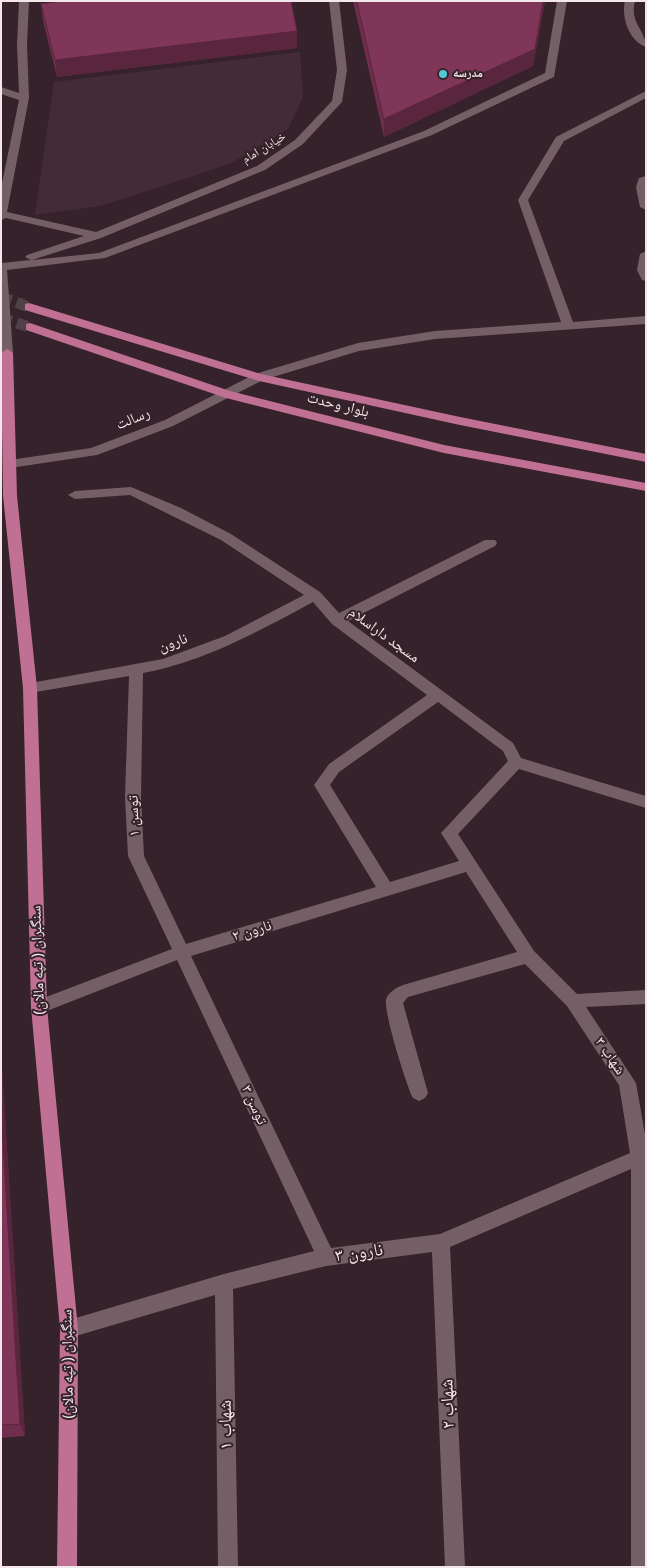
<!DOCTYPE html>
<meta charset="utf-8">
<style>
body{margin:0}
#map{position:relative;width:647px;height:1568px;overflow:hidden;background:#35222a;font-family:"Noto Sans",sans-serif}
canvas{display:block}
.frame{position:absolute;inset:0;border:2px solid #f4e7ec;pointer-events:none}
</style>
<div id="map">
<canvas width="647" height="1568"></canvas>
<div class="frame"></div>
</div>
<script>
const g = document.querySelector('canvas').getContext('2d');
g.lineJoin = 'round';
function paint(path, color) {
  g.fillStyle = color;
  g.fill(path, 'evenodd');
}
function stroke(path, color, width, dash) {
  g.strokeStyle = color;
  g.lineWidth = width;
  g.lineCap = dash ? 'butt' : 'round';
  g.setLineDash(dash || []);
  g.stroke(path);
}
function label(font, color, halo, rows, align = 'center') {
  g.font = font + ' "Noto Sans","Noto Naskh Arabic",sans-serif';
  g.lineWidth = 4;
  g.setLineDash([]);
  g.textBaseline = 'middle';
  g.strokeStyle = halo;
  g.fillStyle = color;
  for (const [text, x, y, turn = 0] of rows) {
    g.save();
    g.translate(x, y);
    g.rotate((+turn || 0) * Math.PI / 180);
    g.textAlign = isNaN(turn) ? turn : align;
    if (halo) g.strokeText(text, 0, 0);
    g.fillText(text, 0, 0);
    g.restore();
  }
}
paint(new Path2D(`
 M300,52L303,97L288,129L231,163L191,177L100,206L35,215L54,82Z`), '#442c36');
stroke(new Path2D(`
 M1,297L29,307
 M1,318L30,327`), '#524047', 11, [11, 5.5]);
paint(new Path2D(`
 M19,1H29L27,45L29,98L7,212L96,232L257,166L295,140L332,101L337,70L329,1H339L347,70L342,102L303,144L265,170L101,238L32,260L99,253L424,131L545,73L557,1H567L554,77L432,135L105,258L7,270L13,353L7,357L1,353V263L31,260L25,257L27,255L84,236L6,218L1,220V188L19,100L1,94V87L19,93L17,45Z
 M625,1H635C629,23 646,30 646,47C629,41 621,17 625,1Z
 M646,91V98L564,141L528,200L573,322L646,316V324L435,339L359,351L263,380L173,426L97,455L10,468L4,464L10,460L91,448L165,420L255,374L358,343L435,331L561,322L518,200L556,137Z
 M646,176V210L640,207L636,187L639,178Z
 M646,251V281L642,280L637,270L640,254Z
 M131,487L181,508L231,534L320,592L339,613L485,540H495L497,543L495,546L348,621L513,743L521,758L646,796V808L519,769L458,834L534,951L577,994L646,990V1004L586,1007L636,1083L646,1140V1567H631V1169L450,1247L465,1567H445L432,1252L326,1266L233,1289L238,1567H218L215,1295L69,1338L62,1335L60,1329L62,1323L69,1320L224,1274L314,1251L177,960L39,1014L33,1012L31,1007L33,1002L172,949L128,856L125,797L129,676L30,693L25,692L23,688L25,684L163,659L225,636L304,595L221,540L130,495L75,499L68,495L75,491ZM313,602L332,624L427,695L329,764L314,785L376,887L186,944L144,856L141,797L143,673C204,662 259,631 313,602ZM438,702L503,751L508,761L441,833L459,861L390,882L330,785L339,772ZM466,872L517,952L403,985C397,987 387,993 386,1000C384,1013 406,1084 413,1098L419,1101L425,1098L428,1093L403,1003L408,997L525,964L567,1006L619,1085L630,1153L440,1234L331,1248L191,956Z`), '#745f66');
paint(new Path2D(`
 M29,303L261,374L460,417L646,454V462L460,425L259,381L25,310V304Z
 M30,323L230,391L444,445L646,483V491L444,453L226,398L26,330V324Z
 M7,349L13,353L17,496L37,688L47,1007L78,1329L77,1567H57L60,1329L31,1007L23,688L3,496L1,353Z`), '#c07092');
paint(new Path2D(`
 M353,1H545L533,66L384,137Z
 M41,4L297,31V48L57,77L43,21Z
 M1,1054L25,1436L1,1438Z`), '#6e2e4c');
paint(new Path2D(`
 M543,1H545L533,66L384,137V119Z
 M297,31V48L57,77L55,60Z
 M1,1054L25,1436L20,1424L1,1112Z`), '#5a263e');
const building = new Path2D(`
 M64,1H291L297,31L55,60L41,4Z
 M357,1H543L535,49L384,119Z
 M1,1112L20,1424L1,1425Z`);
paint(building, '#803658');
stroke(building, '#5a263e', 1);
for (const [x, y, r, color] of [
 [443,74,5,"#52cbd7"]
]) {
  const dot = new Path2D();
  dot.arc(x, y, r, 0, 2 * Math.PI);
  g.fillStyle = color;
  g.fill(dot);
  stroke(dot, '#35222a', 2);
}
label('bold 12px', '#f4e7ec', '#35222a', [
 ["مدرسه",453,74]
], 'left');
label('12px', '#f4e7ec', '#35222a', [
 ["خیابان امام",264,148,-31]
]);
label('15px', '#f4e7ec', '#35222a', [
 ["بلوار وحدت",338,405,14],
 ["رسالت",133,419,-22],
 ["مسجد داراسلام",384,635,36],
 ["نارون",173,643,-19],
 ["توسن ۱",134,816,-92],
 ["نارون ۲",252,931,-17],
 ["سنگبران ( تپه مالان)",38,960,-92],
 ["شهاب ۳",610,1056,56],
 ["توسن ۳",254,1105,65],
 ["سنگبران ( تپه مالان)",68,1364,-91]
]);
label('18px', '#f4e7ec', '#35222a', [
 ["نارون ۳",359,1253,-8],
 ["شهاب ۲",448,1404,-92],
 ["شهاب ۱",226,1425,-91]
]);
</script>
